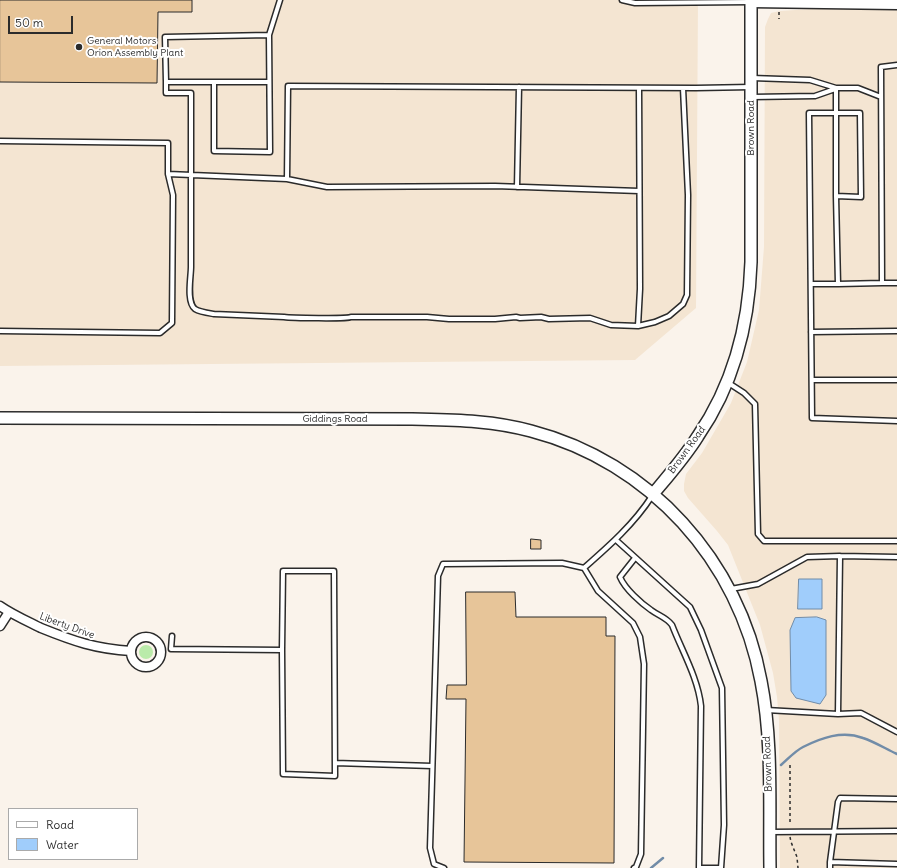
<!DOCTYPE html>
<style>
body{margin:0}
#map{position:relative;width:897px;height:868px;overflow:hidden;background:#faf3eb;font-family:Delius,sans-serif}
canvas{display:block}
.legend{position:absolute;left:8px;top:808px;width:130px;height:52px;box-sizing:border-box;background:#fff;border:1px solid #aaa;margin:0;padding:5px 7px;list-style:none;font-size:12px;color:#2b2b2b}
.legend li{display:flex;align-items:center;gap:8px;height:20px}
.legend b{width:20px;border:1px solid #aaa}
.scale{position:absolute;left:8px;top:16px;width:65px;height:18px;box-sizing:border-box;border:2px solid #2b2b2b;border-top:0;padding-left:5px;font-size:12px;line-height:14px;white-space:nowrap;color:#2b2b2b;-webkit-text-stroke:3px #fff;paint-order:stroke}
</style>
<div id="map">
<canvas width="897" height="868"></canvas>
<ul class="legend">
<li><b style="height:5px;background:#fff"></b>Road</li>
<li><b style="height:11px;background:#a0cdfb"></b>Water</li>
</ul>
<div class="scale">50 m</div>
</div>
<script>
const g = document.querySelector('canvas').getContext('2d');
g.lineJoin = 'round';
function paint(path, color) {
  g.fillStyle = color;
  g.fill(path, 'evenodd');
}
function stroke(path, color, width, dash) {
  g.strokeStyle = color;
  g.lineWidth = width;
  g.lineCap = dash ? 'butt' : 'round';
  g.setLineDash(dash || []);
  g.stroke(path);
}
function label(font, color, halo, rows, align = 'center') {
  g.font = font + ' Delius,sans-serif';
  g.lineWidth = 4;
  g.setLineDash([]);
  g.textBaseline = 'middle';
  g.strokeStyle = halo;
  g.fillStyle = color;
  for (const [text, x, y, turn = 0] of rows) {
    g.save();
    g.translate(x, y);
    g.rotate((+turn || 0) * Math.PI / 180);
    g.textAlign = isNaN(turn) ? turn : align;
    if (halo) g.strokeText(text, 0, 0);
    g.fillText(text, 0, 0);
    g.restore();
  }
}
paint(new Path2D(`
 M0,0H698L696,308L635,360L0,366Z
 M826,8H897V868H780L779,720L777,697L773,673L760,625L728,545L717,531L688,498L684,491V484L686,474L702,453L731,403L747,362L759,310L764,247L765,27L768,19L771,13L780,11Z`), '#f4e5d2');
paint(new Path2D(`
 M139 652a7 7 0 1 1 14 0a7 7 0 1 1-14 0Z`), '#baebaa');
const water = new Path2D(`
 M799,579H822V609H798Z
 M817,617L826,620V695L820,704L796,698L791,691L790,630L795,618Z`);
paint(water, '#a0cdfb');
stroke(water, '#718ca8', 1);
stroke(new Path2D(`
 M781,765C788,759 795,751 803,747C821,738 842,730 863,738C875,742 886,749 897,754
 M651,868L663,858`), '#718ca8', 2.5);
const building = new Path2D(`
 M0,0H192V12H158L157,83L0,82Z
 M531,539L541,540V549H531Z
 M466,592H515L516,617H606V636H615L614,863L464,862L466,699H446L447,685H466Z`);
paint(building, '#e7c599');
stroke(building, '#2b2b2b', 1);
const service = new Path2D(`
 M622,0L635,3L751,2
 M269,35L165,37L166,82H214V151L270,152L269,35L280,0
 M752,78L810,80L836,88
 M166,82V93H191V267C191,277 186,302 195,309C200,312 208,313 214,314L284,317C291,318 347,319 351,317H427L449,319H495L516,317L520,318L541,317L549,319L590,318L611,325L638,326L655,322L669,316L683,304L687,295L688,195L683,88
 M214,82H269
 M752,97L815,96L835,89
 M0,141L168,143V174L287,179L327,187L495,186L639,191
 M287,179L288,86L696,88L751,87
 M517,187L519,87
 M836,196L861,197L860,113H809L812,418L897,421
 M882,283H897
 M811,284H838L836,196V88H858L881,97
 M838,284L882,283L881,67L897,65
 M638,326L640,289L639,88
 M0,331L160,333L172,323L173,195L168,174
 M811,332L897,331
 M812,380H897
 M727,382L744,393L755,404L758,534L764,541H897
 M616,540L690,607L701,630L722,688L724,825L721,868
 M840,556L897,557
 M635,558L620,577C625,589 641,603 651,610C659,616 666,617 672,625C682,651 698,678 701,706L699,868H719
 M584,568C609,546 634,524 652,496
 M731,589L758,584L807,557L840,556L838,714
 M172,636L171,649L282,650L283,571H334L335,776L283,774L282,650
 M766,710L838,714L861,713L897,732
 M335,763L432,766
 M770,832L897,831
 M830,862L838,802L840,798L897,799
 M444,868L434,864L430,848L438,576L443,564L562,563L584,568L598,591L633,623L640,637L644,664L641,854L636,867L634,868
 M830,868V862L897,864`);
const minor = new Path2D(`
 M0,606C13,615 27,621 41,628C73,641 96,649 131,651
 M0,626L9,612
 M131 652a15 15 0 1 1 30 0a15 15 0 1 1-30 0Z`);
const tertiary = new Path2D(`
 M751,2L897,4`);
const secondary = new Path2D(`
 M0,418L412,419C452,420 492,420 531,431C650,462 739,561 761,681C773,742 769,806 770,868
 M653,494C669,475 685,457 698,436C733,385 749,324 751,262V0`);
stroke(service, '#2b2b2b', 7);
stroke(minor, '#2b2b2b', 11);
stroke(tertiary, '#2b2b2b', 13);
stroke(secondary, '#2b2b2b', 14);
stroke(new Path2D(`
 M779,12V19
 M790,765V825
 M790,837L791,842L797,857L798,868`), '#2b2b2b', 1.5, [3, 3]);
stroke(service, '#fff', 4);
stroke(minor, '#fff', 8);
stroke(tertiary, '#fff', 10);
stroke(secondary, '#fff', 11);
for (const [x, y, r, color] of [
 [79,47,4,"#2b2b2b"]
]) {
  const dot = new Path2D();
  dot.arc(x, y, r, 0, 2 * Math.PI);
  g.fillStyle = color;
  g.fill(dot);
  stroke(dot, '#fff', 1.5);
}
label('10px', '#2b2b2b', '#fff', [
 ["General Motors",87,41],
 ["Orion Assembly Plant",87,53]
], 'left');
label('10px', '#2b2b2b', '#fff', [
 ["Brown Road",751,128,-90],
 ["Giddings Road",335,419],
 ["Brown Road",687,450,-54],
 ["Liberty Drive",67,626,20],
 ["Brown Road",768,764,-92]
]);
</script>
